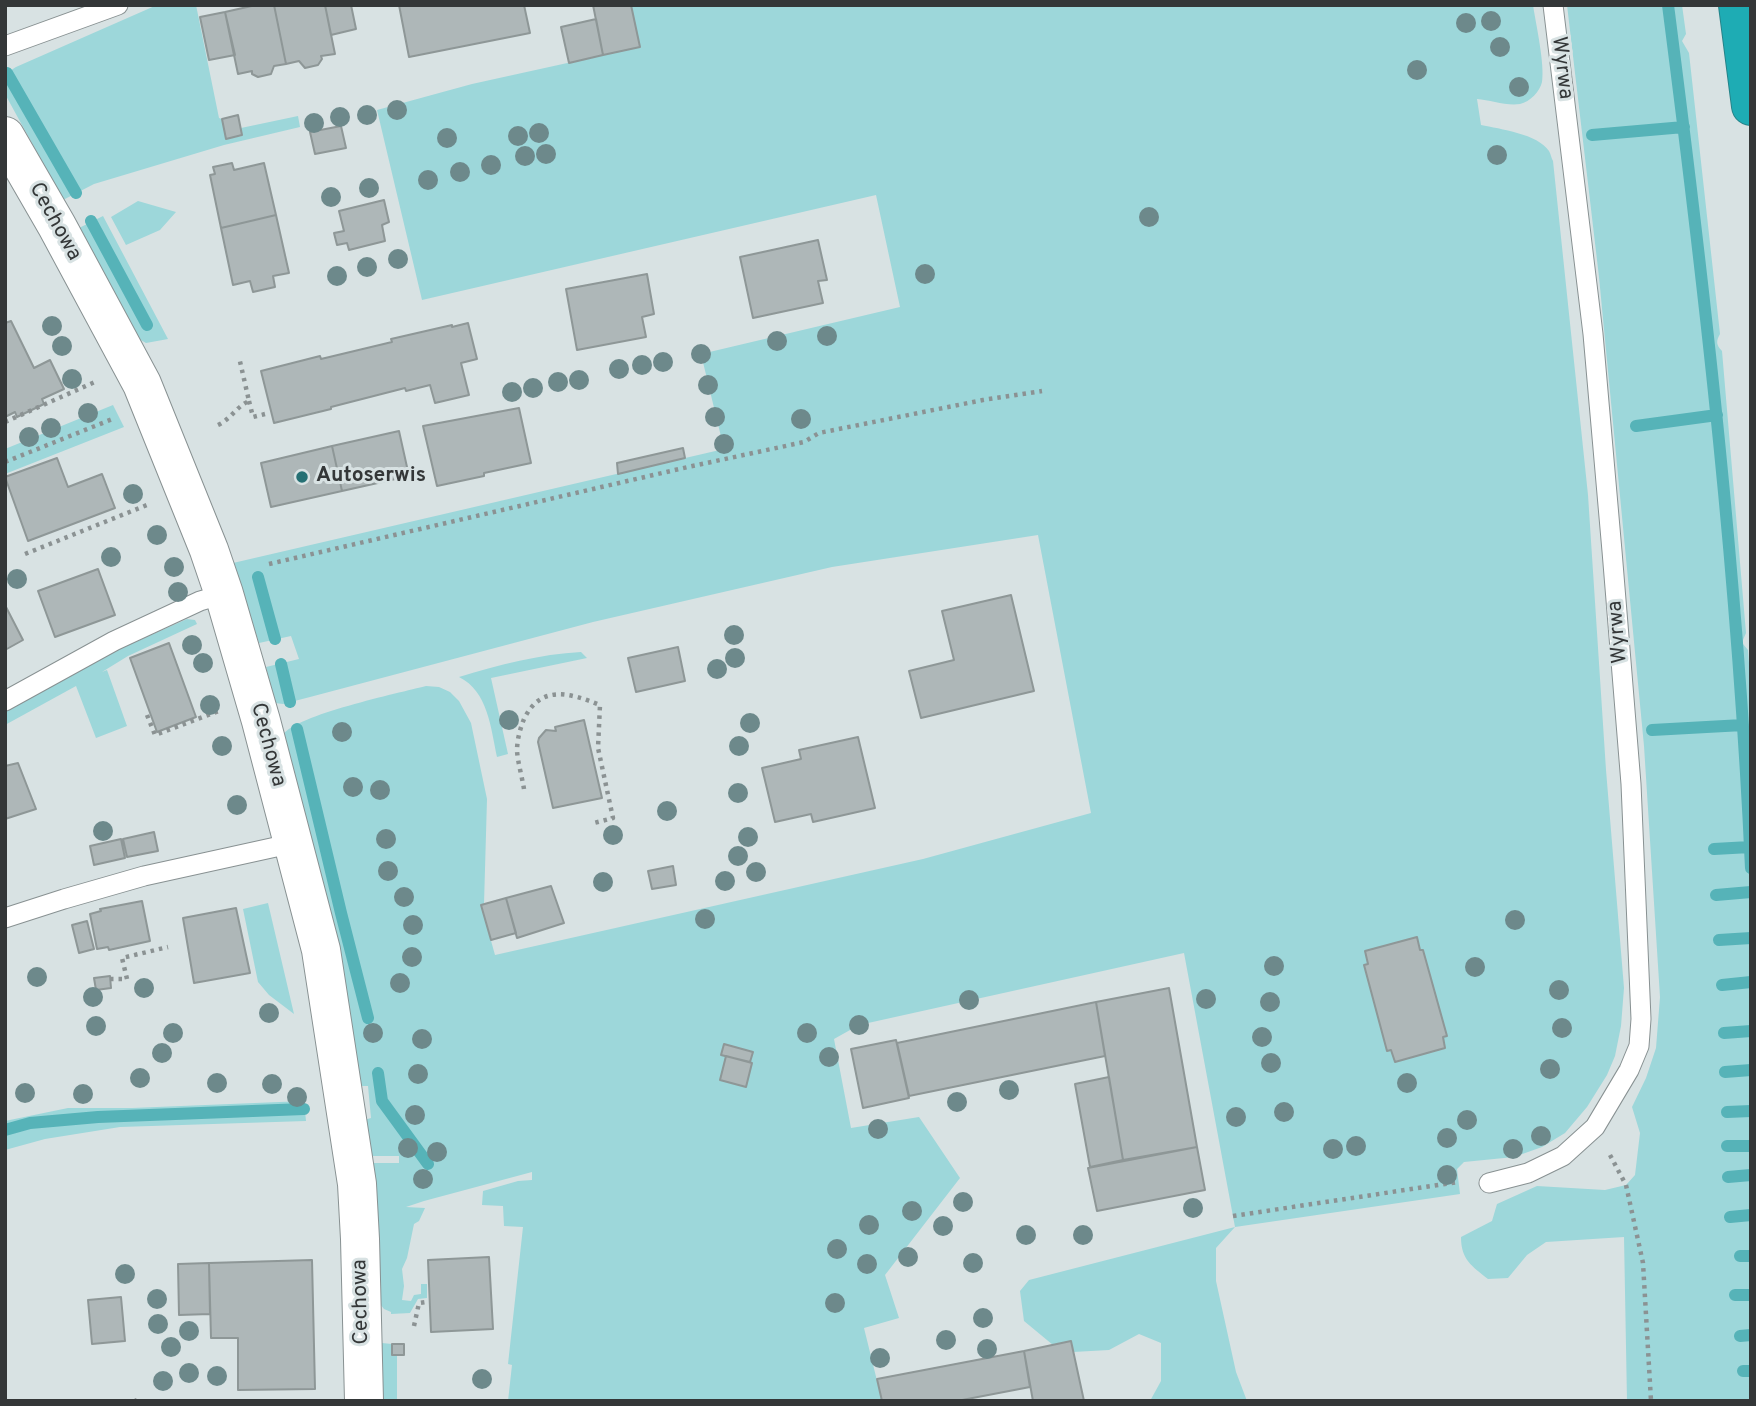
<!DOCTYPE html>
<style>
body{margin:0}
#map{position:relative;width:1756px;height:1406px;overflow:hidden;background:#d8e2e3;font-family:Overpass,sans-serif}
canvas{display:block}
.frame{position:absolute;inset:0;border:7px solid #343738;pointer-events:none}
</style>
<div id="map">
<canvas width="1756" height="1406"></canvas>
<div class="frame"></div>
</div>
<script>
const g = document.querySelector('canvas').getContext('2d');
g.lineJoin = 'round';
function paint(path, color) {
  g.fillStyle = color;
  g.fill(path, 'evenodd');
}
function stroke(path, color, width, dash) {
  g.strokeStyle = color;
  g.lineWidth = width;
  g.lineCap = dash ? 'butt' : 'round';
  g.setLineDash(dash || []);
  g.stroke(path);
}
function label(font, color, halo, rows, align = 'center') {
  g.font = font + ' Overpass,sans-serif';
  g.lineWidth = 6;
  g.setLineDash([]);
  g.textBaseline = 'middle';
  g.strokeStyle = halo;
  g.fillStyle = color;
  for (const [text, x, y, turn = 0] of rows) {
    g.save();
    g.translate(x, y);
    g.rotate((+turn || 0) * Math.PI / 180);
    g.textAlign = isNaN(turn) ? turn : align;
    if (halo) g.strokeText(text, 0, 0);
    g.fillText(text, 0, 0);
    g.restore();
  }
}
paint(new Path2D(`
 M157,5H196L219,118L222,119L226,139L242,136L241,128L298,116L300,127L224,145L94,184L63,200L5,94V74L16,67Z
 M631,5H1533C1536,25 1545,64 1542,82C1540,91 1530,102 1520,104C1506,106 1490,100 1477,99L1481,125C1500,129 1538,134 1549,151C1551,154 1551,158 1553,161L1588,495L1606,770L1624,988L1621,1026L1615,1056L1607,1075L1587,1107L1565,1133L1542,1147L1514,1157L1464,1162L1457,1169L1460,1194L1235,1227L1216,1248V1281L1236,1372L1247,1401H1150L1161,1381V1343L1139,1334L1109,1350L1073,1352L1071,1341L1053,1345L1024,1321L1020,1291L1029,1280L1235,1227L1184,953L859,1025L834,1039L851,1128L919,1117L960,1178L885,1275L899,1318L864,1328L882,1401H508L512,1365L508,1364L523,1227L504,1226L503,1206L482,1205L483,1191L518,1181L532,1180V1172L424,1201L406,1207L425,1208L419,1221L414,1224L407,1258L402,1269L404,1286L402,1300L411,1301L414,1295L421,1294V1284H427V1298L418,1299L410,1313L391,1314V1312L384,1309L376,1299L369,1163H399V1156H369L364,1120L371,1118L368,1086H361L283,735C295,715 399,693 426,686L439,687L450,692L459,701L471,723L487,799L484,904L481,905L495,955L923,859L1091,813L1038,535L832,567L593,622L310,697L283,704L275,703L266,667L299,659L291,636L259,643L233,563L724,449L701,354L900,307L876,195L422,300L377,110L472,84L640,47Z
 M1567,5H1682L1686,34L1682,41L1689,53L1720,334C1716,341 1716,345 1722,351L1746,633L1743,640V644L1748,650L1751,689V1401H1627L1624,1237L1546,1242L1527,1255L1508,1278L1488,1279C1472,1266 1461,1260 1461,1237L1492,1221L1497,1204L1537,1186L1605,1190L1626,1185L1635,1175L1640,1133L1632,1107L1646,1078L1656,1048L1660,997L1644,746L1599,277Z
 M138,201L176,212L160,230L126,245L111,217Z
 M103,216L168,339L146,343L139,339L79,228Z
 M113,405L124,427L5,474V449Z
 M187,619L195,620L197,624L128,656L102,672L107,670L127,726L96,738L76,686L5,725V712L117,650Z
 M581,652L587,658L491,678L508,754L497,757C491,729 488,691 459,677C499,665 540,654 581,652Z
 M268,903L294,1014L269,995L258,982L243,909Z
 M304,1101L306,1121L120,1127L45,1139L5,1150V1121L68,1108H132Z
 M382,1343L392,1344V1355H397V1401H377V1351Z`), '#9dd7da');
stroke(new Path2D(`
 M1668,5C1705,292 1738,580 1751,868
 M7,73L76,193
 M1592,135L1684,127
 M91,221L147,325
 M1636,426L1717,415
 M258,577L275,639
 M281,664L290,702
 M297,729L341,913L368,1018
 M1652,730L1743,725
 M1714,849L1750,847
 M1716,895L1751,892
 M1719,940L1751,938
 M1722,985L1751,982
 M1724,1033L1751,1031
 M1725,1072L1751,1070
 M378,1073L382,1101L428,1164
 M1727,1112L1751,1111
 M5,1130L30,1123L98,1117L304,1109
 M1727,1146H1751
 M1728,1177L1751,1175
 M1730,1217L1751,1215
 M1740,1256H1751
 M1735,1295H1751
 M1740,1336L1751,1335
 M1743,1371H1751`), '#56b3b8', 12);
const building = new Path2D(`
 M256,5H274L286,64L274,66L271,74L258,77L252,74V71L238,74L225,12Z
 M274,5H325L335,54L321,56L322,59L318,65L305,68L299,61L286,64Z
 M325,5H351L356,29L331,35Z
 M399,5H524L530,33L409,57Z
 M593,5H631L640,47L603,55Z
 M225,12L235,55L209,60L200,17Z
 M596,19L603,55L569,63L561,27Z
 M238,115L242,135L226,139L222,119Z
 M341,126L346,148L315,154L310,132Z
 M232,163L234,170L264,163L276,215L221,228L210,175L215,174L213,167Z
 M384,200L389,222L382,225L385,241L349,250L347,243L337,245L334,233L344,231L339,211Z
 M276,215L289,273L273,276L275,287L253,292L250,281L233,285L221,228Z
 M818,240L827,280L818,281L823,303L753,318L740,257Z
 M647,274L654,314L642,317L646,337L577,350L566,289Z
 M11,321L34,368L50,360L64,389L42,399L44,404L17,417L15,412L5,417V323Z
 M468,323L477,359L461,363L469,395L435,403L430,385L406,391L405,388L331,407V409L274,423L261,371L320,356L321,359L392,342L391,339L452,325V327Z
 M519,408L531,463L484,473V476L437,486L423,426Z
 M399,431L409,476L342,491L332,446Z
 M332,446L342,491L271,507L261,463Z
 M683,448L685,458L618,474L617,463Z
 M57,458L68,487L102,474L115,508L28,541L5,477Z
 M98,569L115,615L55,637L38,591Z
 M1011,595L1034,691L921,718L909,671L954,660L942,611Z
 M6,607L23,640L5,650V607Z
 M169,643L196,717L157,732L130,658Z
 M678,647L685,681L636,692L628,658Z
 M584,720L602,798L553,808L538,742L539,738L546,730L556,731L555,727Z
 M858,737L875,808L813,822L811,814L775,822L762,768L801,759L799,750Z
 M18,763L36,809L5,819V766Z
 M154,832L158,851L127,857L123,839Z
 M121,839L125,858L94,865L90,846Z
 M673,866L676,885L652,889L648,871Z
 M551,886L564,923L517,938L506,898Z
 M506,898L516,933L491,940L481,905Z
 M142,901L150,941L109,950L108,947L97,949L90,914L101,911L100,909Z
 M236,908L250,973L194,983L183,918Z
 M87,921L94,949L79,953L72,925Z
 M1417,937L1420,950H1423L1447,1036L1443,1037L1445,1048L1395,1062L1391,1050L1387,1051L1364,965L1368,964L1365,951Z
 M110,976L111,988L96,990L94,978Z
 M1169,988L1197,1147L1123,1160L1096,1002Z
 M1096,1002L1105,1056L909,1096L897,1043Z
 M896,1040L909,1098L863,1108L851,1049Z
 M724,1044L753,1052L750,1062L721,1055Z
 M726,1056L752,1063L746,1087L720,1080Z
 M1109,1077L1123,1160L1090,1167L1075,1084Z
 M1197,1147L1205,1190L1097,1211L1088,1168Z
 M489,1257L493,1329L431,1332L428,1260Z
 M312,1260L315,1389L238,1390V1338H211L209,1263Z
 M209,1263L210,1314L179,1315L178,1264Z
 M121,1297L125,1341L92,1344L88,1300Z
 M1071,1341L1084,1401H1033L1024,1351Z
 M392,1344H404V1355H392Z
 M1024,1351L1030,1387L957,1401H882L877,1379Z`);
paint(building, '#aeb7b8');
stroke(building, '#8e9797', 2);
const service = new Path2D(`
 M5,46L118,5
 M5,701L114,641L200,601L224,594
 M5,918L64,899L144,876L294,843
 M1489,1183L1528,1173L1563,1156L1595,1127L1629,1070L1639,1046L1641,1019L1631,784L1612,551L1593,334L1553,5`);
const minor = new Path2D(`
 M5,136L57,226L142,384L209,550L224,594L261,721L321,950L357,1184L360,1239L364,1401`);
const motorway = new Path2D(`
 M1738,5L1751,106`);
stroke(service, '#889192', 21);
stroke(minor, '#889192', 40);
stroke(motorway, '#268389', 40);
stroke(new Path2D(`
 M249,401L253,417L265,414
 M5,422L97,381
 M218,425C231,419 236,407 249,401L239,357
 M5,462L115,418
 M25,554L147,505
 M269,564L688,467L804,442L819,433L983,400L1042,391
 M147,715L155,735L219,711
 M524,789C522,777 518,763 517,751C517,740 520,729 524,719C541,684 570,693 600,705L598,748L613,818L594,823
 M110,979H127L122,958L168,947
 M1610,1155L1626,1185L1643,1263L1651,1401
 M1233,1216L1458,1182
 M414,1326L419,1303L426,1302
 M134,1399L135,1401`), '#8b9293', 4.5, [3.5, 5]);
stroke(service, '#fff', 19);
stroke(minor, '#fff', 38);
stroke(motorway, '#1eacb4', 38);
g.fillStyle = '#6d898b';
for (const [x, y] of [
 [1491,21],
 [1466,23],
 [1500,47],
 [1417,70],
 [1519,87],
 [397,110],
 [367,115],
 [340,117],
 [314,123],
 [539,133],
 [518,136],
 [447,138],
 [546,154],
 [1497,155],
 [525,156],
 [491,165],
 [460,172],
 [428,180],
 [369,188],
 [331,197],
 [1149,217],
 [398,259],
 [367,267],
 [925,274],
 [337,276],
 [52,326],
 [827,336],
 [777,341],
 [62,346],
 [701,354],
 [663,362],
 [642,365],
 [619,369],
 [72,379],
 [579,380],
 [558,382],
 [708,385],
 [533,388],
 [512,392],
 [88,413],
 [715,417],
 [801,419],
 [51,428],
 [29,437],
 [724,444],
 [133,494],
 [157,535],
 [111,557],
 [174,567],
 [17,579],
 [178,592],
 [734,635],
 [192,645],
 [735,658],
 [203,663],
 [717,669],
 [210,705],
 [509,720],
 [750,723],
 [342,732],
 [222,746],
 [739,746],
 [353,787],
 [380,790],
 [738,793],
 [237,805],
 [667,811],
 [103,831],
 [613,835],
 [748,837],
 [386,839],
 [738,856],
 [388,871],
 [756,872],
 [725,881],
 [603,882],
 [404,897],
 [705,919],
 [1515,920],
 [413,925],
 [412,957],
 [1274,966],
 [1475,967],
 [37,977],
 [400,983],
 [144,988],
 [1559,990],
 [93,997],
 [1206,999],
 [969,1000],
 [1270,1002],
 [269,1013],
 [859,1025],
 [96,1026],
 [1562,1028],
 [173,1033],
 [373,1033],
 [807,1033],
 [1262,1037],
 [422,1039],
 [162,1053],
 [829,1057],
 [1271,1063],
 [1550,1069],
 [418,1074],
 [140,1078],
 [217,1083],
 [1407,1083],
 [272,1084],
 [1009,1090],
 [25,1093],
 [83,1094],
 [297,1097],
 [957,1102],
 [1284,1112],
 [415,1115],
 [1236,1117],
 [1467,1120],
 [878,1129],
 [1541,1136],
 [1447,1138],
 [1356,1146],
 [408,1148],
 [1333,1149],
 [1513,1149],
 [437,1152],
 [1447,1175],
 [423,1179],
 [963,1202],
 [1193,1208],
 [912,1211],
 [869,1225],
 [943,1226],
 [1026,1235],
 [1083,1235],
 [837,1249],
 [908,1257],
 [973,1263],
 [867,1264],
 [125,1274],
 [157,1299],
 [835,1303],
 [983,1318],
 [158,1324],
 [189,1331],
 [946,1340],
 [171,1347],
 [987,1349],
 [880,1358],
 [189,1373],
 [217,1376],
 [482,1379],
 [163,1381]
]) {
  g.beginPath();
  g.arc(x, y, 10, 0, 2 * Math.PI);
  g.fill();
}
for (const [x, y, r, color] of [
 [302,477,7,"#257074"]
]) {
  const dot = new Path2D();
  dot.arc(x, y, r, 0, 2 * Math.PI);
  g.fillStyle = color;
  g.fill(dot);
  stroke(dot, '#d8e2e3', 2.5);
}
label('21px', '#343738', '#d8e2e3', [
 ["Wyrwa",1561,68,83],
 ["Cechowa",54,222,61],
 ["Wyrwa",1619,632,-95],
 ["Cechowa",267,745,75],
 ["Cechowa",362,1302,-91]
]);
label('bold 21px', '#343738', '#d8e2e3', [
 ["Autoserwis",316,477]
], 'left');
</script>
